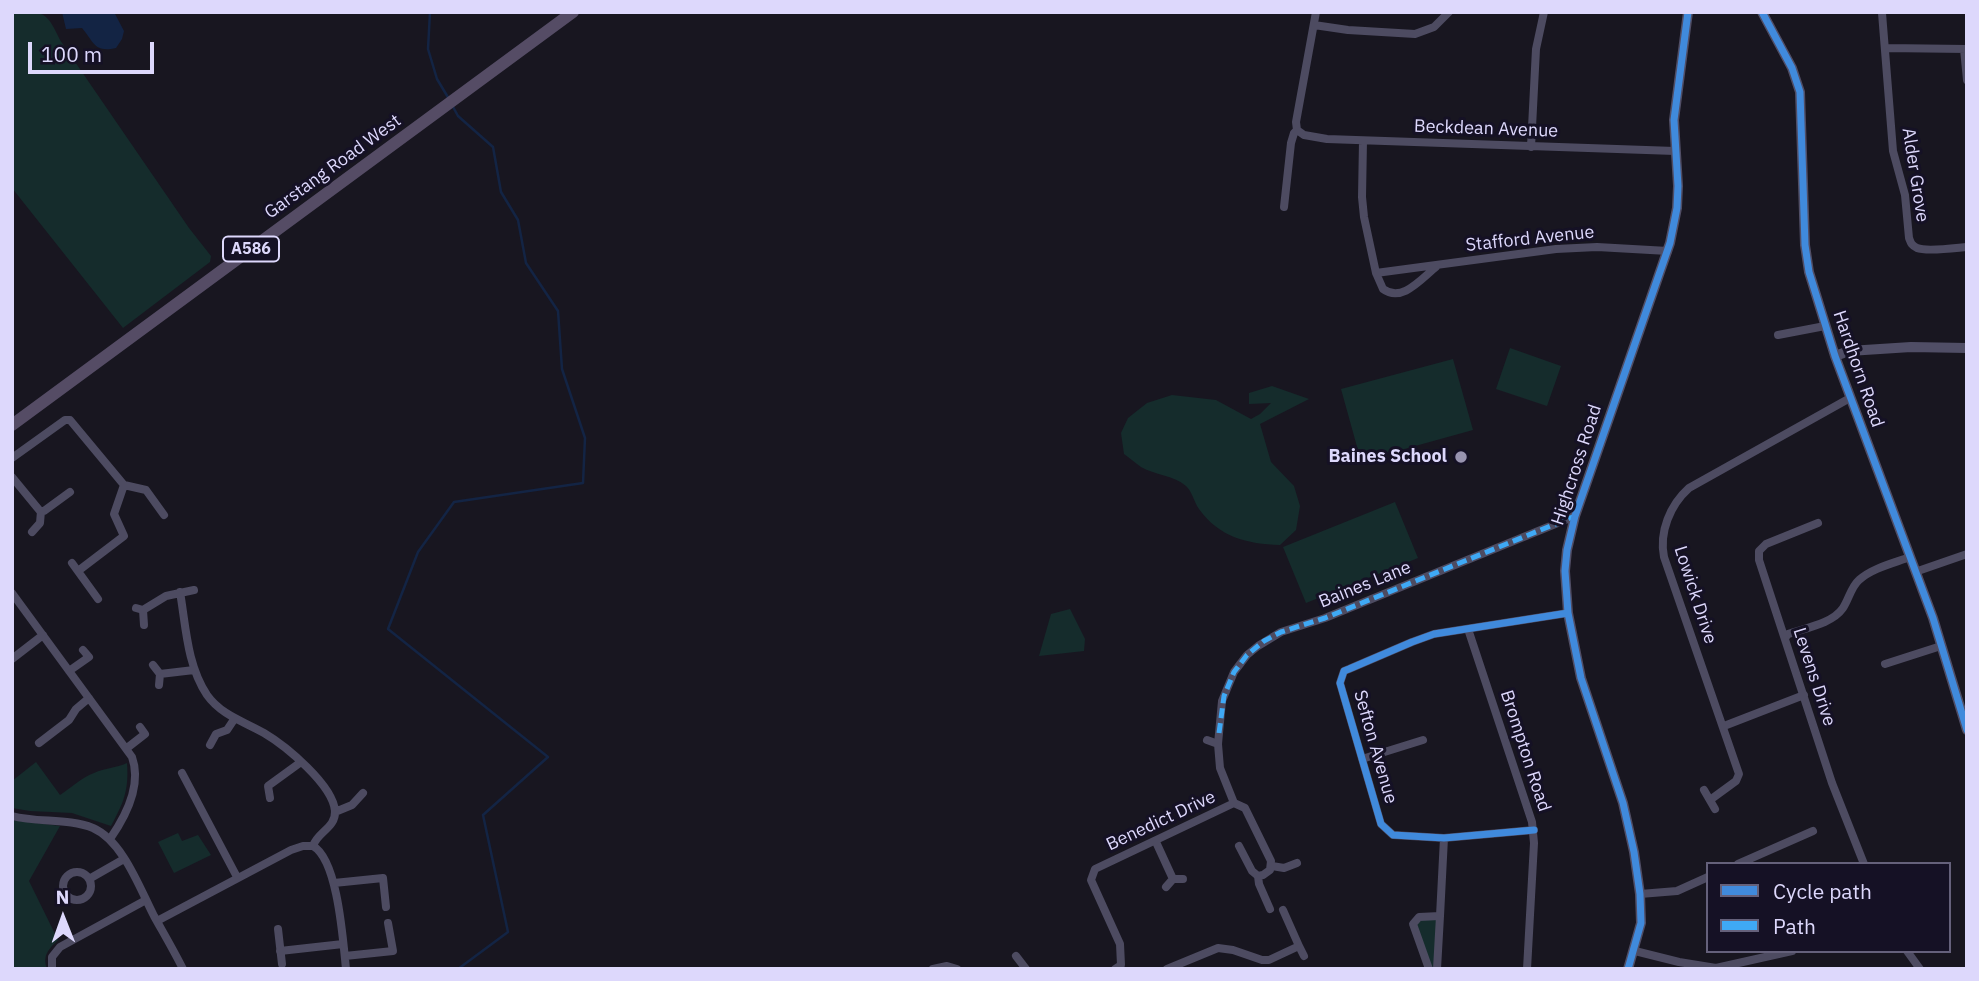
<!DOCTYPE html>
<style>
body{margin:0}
#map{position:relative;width:1979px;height:981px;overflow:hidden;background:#181620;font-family:"IBM Plex Sans",sans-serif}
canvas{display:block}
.frame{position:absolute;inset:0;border:14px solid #ddd8fc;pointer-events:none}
.legend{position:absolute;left:1706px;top:862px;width:245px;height:91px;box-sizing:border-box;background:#151125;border:2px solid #65617b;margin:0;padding:9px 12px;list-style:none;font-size:21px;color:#ddd8fc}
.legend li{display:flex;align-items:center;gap:14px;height:35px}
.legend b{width:35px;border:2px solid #65617b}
.north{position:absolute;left:28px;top:883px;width:70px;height:70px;-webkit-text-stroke:5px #151125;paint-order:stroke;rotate:359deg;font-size:19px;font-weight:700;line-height:28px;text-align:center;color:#ddd8fc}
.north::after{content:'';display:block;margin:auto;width:24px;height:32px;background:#ddd8fc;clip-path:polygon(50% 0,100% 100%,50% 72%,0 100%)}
.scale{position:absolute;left:28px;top:42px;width:126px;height:32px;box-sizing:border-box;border:4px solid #ddd8fc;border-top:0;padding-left:9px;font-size:21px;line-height:24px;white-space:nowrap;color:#ddd8fc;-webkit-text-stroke:5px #151125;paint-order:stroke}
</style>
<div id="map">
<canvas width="1979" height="981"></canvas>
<div class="frame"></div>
<ul class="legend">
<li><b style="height:9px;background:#408adc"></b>Cycle path</li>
<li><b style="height:9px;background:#3fa9f5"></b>Path</li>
</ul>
<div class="north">N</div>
<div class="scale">100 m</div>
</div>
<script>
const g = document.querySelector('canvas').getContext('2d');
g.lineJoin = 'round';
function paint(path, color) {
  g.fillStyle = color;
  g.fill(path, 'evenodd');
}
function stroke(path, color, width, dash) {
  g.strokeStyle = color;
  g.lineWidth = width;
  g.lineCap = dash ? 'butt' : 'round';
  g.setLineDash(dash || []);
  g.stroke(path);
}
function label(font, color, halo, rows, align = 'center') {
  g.font = font + ' "IBM Plex Sans",sans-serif';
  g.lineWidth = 6;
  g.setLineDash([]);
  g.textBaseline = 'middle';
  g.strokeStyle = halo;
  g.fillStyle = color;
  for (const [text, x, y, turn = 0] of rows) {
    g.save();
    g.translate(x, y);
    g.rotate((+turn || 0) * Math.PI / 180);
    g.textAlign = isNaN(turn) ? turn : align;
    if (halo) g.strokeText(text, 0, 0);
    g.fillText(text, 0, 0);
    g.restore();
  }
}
paint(new Path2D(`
 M12,12C44,12 46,10 60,40L189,228L211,256L210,262L123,328L12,188Z
 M1510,348L1561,366L1547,406L1496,389Z
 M1453,359L1473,430L1361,461L1341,389Z
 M1272,386L1309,399L1260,424L1271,462L1294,486L1300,506L1296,530L1280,545C1247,544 1219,537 1199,509C1194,502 1192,491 1186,486C1173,475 1155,475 1141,467C1135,463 1130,458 1124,454L1121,433L1128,418L1147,403L1172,395L1216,400L1251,419L1260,414L1271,403L1249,404V393Z
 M1395,502L1418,558L1306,603L1283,547Z
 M1070,609L1085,639L1084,651L1039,656L1051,614Z
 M36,762L60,795C71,788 81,778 94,773C105,768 116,768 127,763C129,790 124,802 111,826L72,813L30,811L12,808V781Z
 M12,820L60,826L29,881L58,940C49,949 42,955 47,969H12Z
 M178,833L182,841L198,835L211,855L174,873L158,842Z
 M1440,916L1437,969H1429L1415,920Z`), '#152c2c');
paint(new Path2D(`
 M62,12H114L124,31L122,39L116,48C94,53 94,42 82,28L66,29Z`), '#132444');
stroke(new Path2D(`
 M430,12L428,49L437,79L449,99
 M452,105L458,116L493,147L501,192L518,220L526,263L558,311L562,369L585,438L583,483L454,502L418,552L388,629L548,757L483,815L508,932L458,969`), '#132444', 2.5);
stroke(new Path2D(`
 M1882,13L1893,151L1905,195L1909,238C1911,243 1911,245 1917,248C1927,252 1955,248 1967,247
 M1314,25L1348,30L1415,34L1434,27L1449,12
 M1885,48L1967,49
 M1964,49L1967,80
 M1297,130L1304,135L1327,139L1675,151
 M1297,130L1296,122L1316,12
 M1363,141L1362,197L1364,217L1376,273L1556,249L1597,247L1668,251
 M1531,147L1536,49L1544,12
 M1284,207L1291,143L1294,133L1297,130
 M1376,273L1383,289C1402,303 1421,279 1436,267
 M1778,335L1825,326
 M12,458L65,420H70L124,485
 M12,477L40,511H44L70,492
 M124,485L146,490L164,515
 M1818,523L1766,544L1759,551V560L1832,783L1864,864
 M32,532L40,523L41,511
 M72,563L98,599
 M78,571L124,536L114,514L124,485
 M1915,572L1967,554
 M180,592C186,627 187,665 207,695C221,715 245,722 264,733C286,746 333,785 335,811C336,828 317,832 313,846
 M12,593L132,757C142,785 126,816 110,839
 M136,608L143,610L166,596L194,590
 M143,610L144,625
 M1468,629L1532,822L1534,843L1527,969
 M1785,638L1788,634C1805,628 1832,624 1843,608C1849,599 1851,587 1859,580C1872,568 1894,563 1910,557
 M12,659L43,635
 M1885,664L1941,646
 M153,665L160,674
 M69,671L89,657L83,650
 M159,685L160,674L194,670
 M1724,726L1804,695
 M1207,740L1218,744
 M39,743L69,720L76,709L89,698
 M210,745L216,734L227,730L235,718
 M127,748L145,734L140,727
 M1362,759L1423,740
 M182,773L237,877
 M1704,790L1715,809
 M270,798L268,786L301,762
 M1710,800L1736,781L1739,774L1664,557C1659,532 1670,505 1689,488L1850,398
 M1234,803L1220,768L1218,744L1222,701L1234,672L1247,655L1258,646L1281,632L1325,618L1575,516
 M335,812L352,805L363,793
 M12,816C38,823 68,818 93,828C123,841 140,889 154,916C164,934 174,951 183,969
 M1534,830L1444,838L1393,835L1381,824L1340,683L1344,671L1349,669L1412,642L1434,634L1568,613
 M1156,842L1173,879H1183
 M1239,846L1252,871L1258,876L1259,884L1270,909
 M1738,864L1813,831
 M1272,866L1284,868L1297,863
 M63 886a14 14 0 1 1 28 0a14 14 0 1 1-28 0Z
 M89,879L124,859
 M334,883L383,878L386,907
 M1166,887L1173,879
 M1640,894L1677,891L1708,877
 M157,921L291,850L303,846H313C338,860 343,941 346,969
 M278,929L282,964
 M1299,946L1304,956
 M280,951L343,944
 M1635,951L1679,962L1716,968L1792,951
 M1907,951L1920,969
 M345,956L393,951L388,923
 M1016,956L1026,969
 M52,969V957L60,947L146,900
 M933,969L947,966L957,969
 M1115,969L1121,965L1120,944L1091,880L1095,869L1234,803L1245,808L1271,861L1270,870L1263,875L1258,876
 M1167,969L1218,948L1233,950L1262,960H1269L1299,946L1283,910
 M1429,969L1413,924L1419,917L1440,916L1444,838
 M1437,969L1440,916`), '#4d4b61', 8);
stroke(new Path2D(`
 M1762,12L1792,68L1800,92L1805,245L1809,272L1835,356L1933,618L1967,730
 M1835,356L1849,351L1911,347L1967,348
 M1628,969L1641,923L1640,894L1634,852L1623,803L1581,678L1568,613L1565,571L1567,550L1575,516L1670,243L1677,208L1678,186L1674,120L1688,12`), '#504e66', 10);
stroke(new Path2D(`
 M12,425L573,12`), '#554c65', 12);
stroke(new Path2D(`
 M1219,733L1224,696L1234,672L1247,655L1264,641L1281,632L1325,618L1575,516`), '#3fa9f5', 5, [10, 5]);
stroke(new Path2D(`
 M1762,12L1792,68L1800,92L1805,245L1809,272L1835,356L1933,618L1967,730
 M1534,830L1444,838L1393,835L1381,824L1340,683L1344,671L1349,669L1412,642L1434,634L1568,613
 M1628,969L1641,923L1640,894L1634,852L1623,803L1581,678L1568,613L1565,571L1567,550L1575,516L1670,243L1677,208L1678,186L1674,120L1688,12`), '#408adc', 7);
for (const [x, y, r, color] of [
 [1461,457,7,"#9894af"]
]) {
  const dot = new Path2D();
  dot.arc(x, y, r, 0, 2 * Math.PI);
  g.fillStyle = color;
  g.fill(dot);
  stroke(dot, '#151125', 2.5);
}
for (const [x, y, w] of [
 [251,249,56]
]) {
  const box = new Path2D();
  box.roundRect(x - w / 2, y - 12.5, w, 25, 5);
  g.fillStyle = '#151125';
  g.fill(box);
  stroke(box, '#ddd8fc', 2);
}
label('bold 16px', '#ddd8fc', null, [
 ["A586",251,249]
]);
label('18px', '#ddd8fc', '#151125', [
 ["Beckdean Avenue",1486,129,2],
 ["Garstang Road West",333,167,-36],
 ["Alder Grove",1915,175,81],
 ["Stafford Avenue",1530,239,-6],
 ["Hardhorn Road",1858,369,71],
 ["Highcross Road",1577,465,-72],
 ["Baines Lane",1365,585,-22],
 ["Lowick Drive",1695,595,72],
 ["Levens Drive",1814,677,72],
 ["Sefton Avenue",1375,747,74],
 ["Brompton Road",1525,751,72],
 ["Benedict Drive",1161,821,-25]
]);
label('bold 18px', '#ddd8fc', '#151125', [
 ["Baines School",1447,457]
], 'right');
</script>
